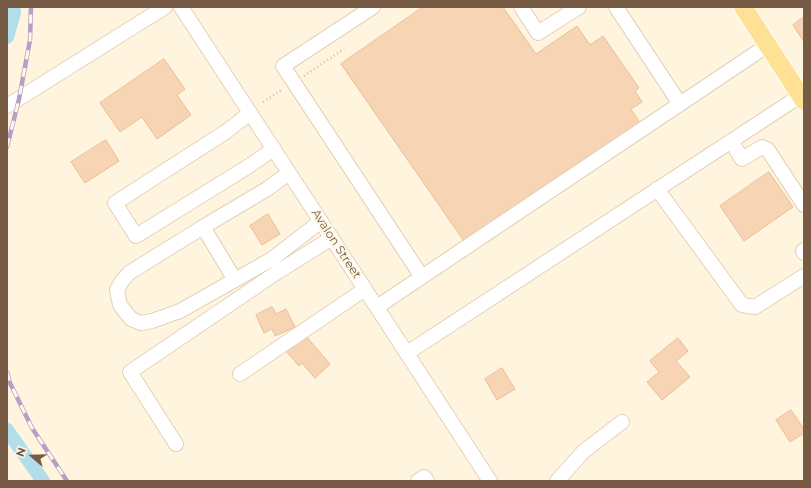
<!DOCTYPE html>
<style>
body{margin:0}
#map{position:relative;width:811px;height:488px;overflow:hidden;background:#fff5df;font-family:Montserrat,sans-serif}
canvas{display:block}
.frame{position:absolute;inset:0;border:8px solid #775b44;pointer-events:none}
.north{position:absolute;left:12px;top:436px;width:40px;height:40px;-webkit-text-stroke:3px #fff8e8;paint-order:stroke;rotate:290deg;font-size:11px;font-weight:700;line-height:16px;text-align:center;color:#775b44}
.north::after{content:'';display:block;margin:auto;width:14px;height:18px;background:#775b44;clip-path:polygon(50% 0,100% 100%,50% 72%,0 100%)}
</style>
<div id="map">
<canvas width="811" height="488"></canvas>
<div class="frame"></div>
<div class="north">N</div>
</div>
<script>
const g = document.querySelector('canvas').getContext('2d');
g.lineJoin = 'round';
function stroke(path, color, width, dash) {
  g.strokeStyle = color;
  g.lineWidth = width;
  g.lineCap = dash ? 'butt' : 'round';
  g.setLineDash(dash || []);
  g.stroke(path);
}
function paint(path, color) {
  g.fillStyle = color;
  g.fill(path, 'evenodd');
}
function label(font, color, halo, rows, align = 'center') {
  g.font = font + ' Montserrat,sans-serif';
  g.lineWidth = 4;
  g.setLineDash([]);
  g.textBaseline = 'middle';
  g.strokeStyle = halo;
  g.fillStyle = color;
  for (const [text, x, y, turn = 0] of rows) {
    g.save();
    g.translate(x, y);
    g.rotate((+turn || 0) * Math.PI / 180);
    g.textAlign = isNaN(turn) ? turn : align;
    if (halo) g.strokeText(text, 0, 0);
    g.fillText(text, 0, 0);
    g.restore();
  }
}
stroke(new Path2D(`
 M7,37L14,13L13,7
 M7,430L43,481`), '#b2ddea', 14);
const building = new Path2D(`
 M423,7H503L536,54L577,26L590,45L603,36L639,88L635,91L642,102L631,109L640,123L466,244L341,64Z
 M804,17V42L793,25Z
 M164,59L185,89L177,95L191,115L157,139L142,117L120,132L100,103Z
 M106,140L119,161L85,183L71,162Z
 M769,172L793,207L744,241L720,206Z
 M268,214L280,234L262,245L250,226Z
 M272,307L276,314L286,309L295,327L275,336L272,329L264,333L256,315Z
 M305,335L330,364L315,378L302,363L299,366L286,351Z
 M678,338L688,351L676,361L690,377L662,400L647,382L659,372L650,361Z
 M502,368L515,389L497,400L485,379Z
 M791,410L804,429V433L790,442L776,420Z`);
paint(building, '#f7d4b4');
stroke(building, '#ebbc93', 1);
const minor = new Path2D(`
 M181,7L490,481
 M373,7L283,66L422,277
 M521,7L538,33L579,7
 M616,7L680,104
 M7,106L165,7
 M250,113L227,131L115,203L136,236L249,166L274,149
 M731,141L742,159L762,147L768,150L804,205
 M657,189L742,305L755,307L804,276
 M203,227L267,189L289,173
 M804,250L803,251L804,253
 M235,280L203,227L129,273L122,281L117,290L120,305L131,319L141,323L152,321L180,311L272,259L321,221
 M377,307L768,45
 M407,353L421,344L800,96
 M240,374L365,289
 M176,444L130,372L279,271L332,238
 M418,481L424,477L427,481
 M557,481L584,451L622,422`);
const major = new Path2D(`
 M743,7L804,101`);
stroke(minor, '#e3d1ba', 16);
stroke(major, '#fff', 20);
stroke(new Path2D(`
 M304,76L344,49
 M263,102L283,89`), '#dbb897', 2.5, [1, 3]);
stroke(minor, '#fff', 14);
stroke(major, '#ffe196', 18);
const rail = new Path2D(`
 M7,147L19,99L30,40L31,7
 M7,372L10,383L32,428L67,481`);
stroke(rail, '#b89dc8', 4.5);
stroke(rail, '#fff8e8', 3, [9]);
label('12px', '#775b44', '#fff8e8', [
 ["Avalon Street",336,244,57]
]);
</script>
